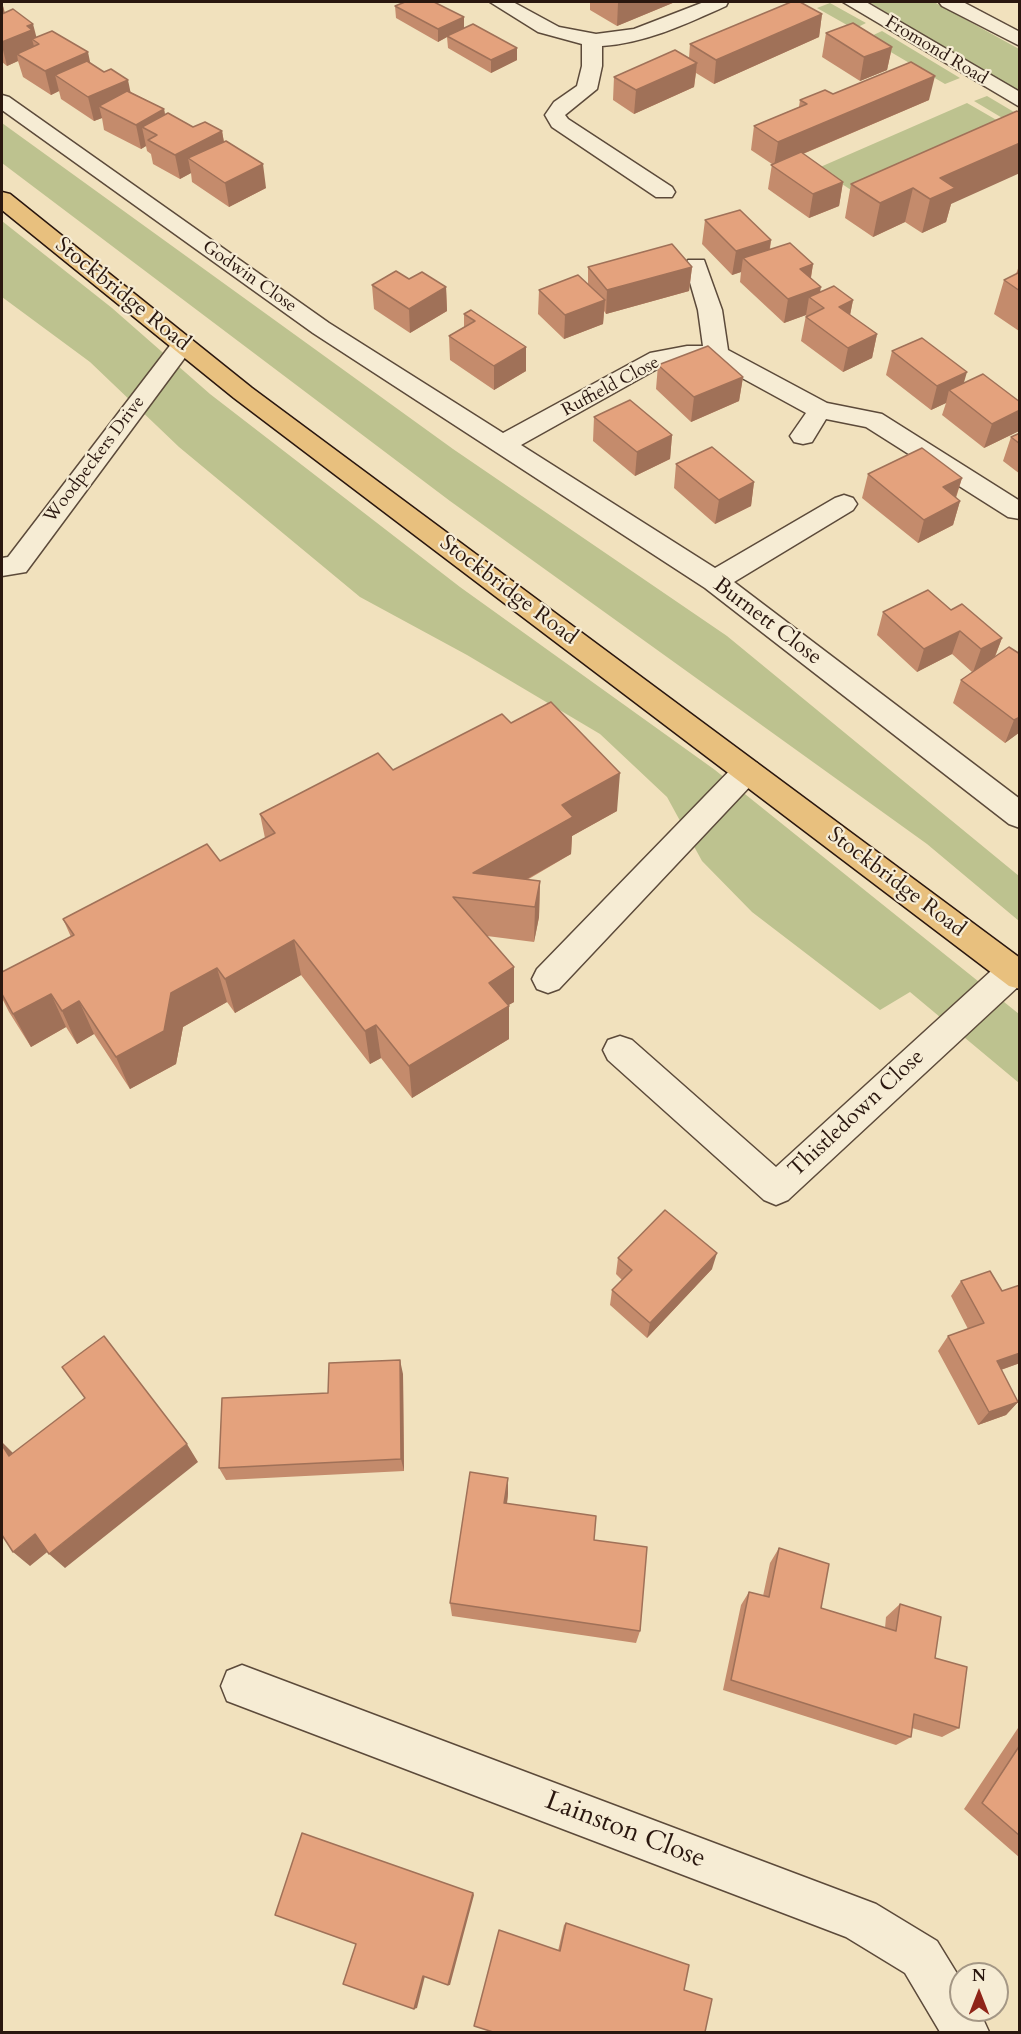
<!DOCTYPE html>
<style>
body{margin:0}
#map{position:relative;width:1021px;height:2034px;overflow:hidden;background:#f1e1bd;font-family:Cardo,serif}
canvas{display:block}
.frame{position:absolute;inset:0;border:3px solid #2a170f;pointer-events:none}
.north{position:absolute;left:949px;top:1962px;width:60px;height:60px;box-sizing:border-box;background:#f6ecd4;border:2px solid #a49785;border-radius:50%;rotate:0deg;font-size:16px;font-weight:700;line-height:24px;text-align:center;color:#2a170f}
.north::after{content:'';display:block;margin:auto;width:21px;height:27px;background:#8f2418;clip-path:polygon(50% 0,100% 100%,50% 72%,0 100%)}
</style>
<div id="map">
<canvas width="1021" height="2034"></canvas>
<div class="frame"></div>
<div class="north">N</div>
</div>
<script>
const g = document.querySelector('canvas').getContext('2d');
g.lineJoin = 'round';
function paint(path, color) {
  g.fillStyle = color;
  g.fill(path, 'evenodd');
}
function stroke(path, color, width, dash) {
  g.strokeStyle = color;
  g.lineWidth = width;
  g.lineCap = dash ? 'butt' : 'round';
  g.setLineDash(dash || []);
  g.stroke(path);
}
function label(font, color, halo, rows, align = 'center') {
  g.font = font + ' Cardo,serif';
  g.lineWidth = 4.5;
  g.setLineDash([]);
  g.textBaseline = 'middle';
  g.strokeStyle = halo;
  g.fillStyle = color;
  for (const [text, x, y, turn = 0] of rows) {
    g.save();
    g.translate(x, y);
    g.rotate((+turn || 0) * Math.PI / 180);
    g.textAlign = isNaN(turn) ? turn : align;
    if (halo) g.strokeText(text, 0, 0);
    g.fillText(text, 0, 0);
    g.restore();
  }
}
paint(new Path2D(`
 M869,2H934L1019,49V93Z
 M830,3L866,23L854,29L817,8Z
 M882,31L960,78L945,84L867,38Z
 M987,96L1019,115V128L974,101Z
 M967,103L1007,126L857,194L818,168Z
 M2,123L453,449L727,636L1019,876V921L927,844L450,501L2,163Z
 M2,221L112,308L210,394L460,587L715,770L1019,1014V1083L910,992L880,1010L752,912L702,861L667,797L600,734L467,655L360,597L179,447L90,362L2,297Z`), '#bdc28f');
const minor = new Path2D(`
 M490,2H513L559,27L596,34L634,29L704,2H728L726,6C686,24 646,43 602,46V66L597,89L565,115L568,119L672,187L675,192L672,197H656L552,127L545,115L554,102L577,86L582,66V44L538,32Z
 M843,2H866L1020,92V107Z
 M939,2H963L1020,32V46L942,6Z
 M2,95L9,97L329,323L503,433L650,353L687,346H703L698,310L685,265L688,260H704L722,310L728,350L827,403L882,414L1020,501V519L1008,517L866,427L826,419L812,442L803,444L794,442L790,436L806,413L711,361L687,360L666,364L521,445L715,568L835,498L844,495L853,498L857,504L853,510L734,582L1020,799V828L1009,824L705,588L313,333L2,110Z
 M183,337L191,339L195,344L26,572L2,576V558L8,557L175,339Z
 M747,760L757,763L762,771L757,779L559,989L548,993L537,989L532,979L537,969L737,763Z
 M1013,958L1020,960V985L788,1200L776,1205L764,1200L608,1060L603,1050L608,1040L620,1036L632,1040L776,1167L1002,961Z
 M242,1665L876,1904L937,1941L961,1980V2010H979L989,2032H940L905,1973L846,1937L227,1701L221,1686L227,1671Z`);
const major = new Path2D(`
 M2,192L10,194L252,388L1020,958V989L1009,986L234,398L2,210Z`);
stroke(minor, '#5c4a3a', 3);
stroke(major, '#2a170f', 3);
paint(minor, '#f6ecd4');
paint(major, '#e8c07e');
paint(new Path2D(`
 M2,2L5,13L36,37L90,63L131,92L164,109L165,115L193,127L222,131L224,142L266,188L229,207L192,182L191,173L180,179L153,164L151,154L147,151L146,146L141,149L104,130L102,118L94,121L61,99L59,91L51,95L23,77L18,61L7,66L2,62Z
 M590,2H675L617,26L590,10Z
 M395,6L464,17V28L517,60L491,73L448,48L447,37L438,42L396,18Z
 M822,14L819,37L714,84L696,73L694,87L634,114L613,100L614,77L689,58L690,44Z
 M826,33L892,47L887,70L860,81L822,57Z
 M833,94L929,100L803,154L843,182L839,206L809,218L768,189L772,164L751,150L754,126L799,107L800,100Z
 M1017,111L951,204L946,222L922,233L905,222L873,237L845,218L851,184Z
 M705,220L771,240L770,249L813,264L811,278L820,292L853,300L850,315L877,334L872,358L843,372L801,341L806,315L784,323L740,282L741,272L732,275L702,244Z
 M1020,263V331H1019L994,314L1004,280L1016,274Z
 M588,267H692L689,291L606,314L604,311L603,324L564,339L538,314L539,290L588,284Z
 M409,279L446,287L447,311L410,333L374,309L372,285Z
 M471,310L526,371L494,390L450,360L449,336L464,327V314Z
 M892,351L964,384L1020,402V428L1019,431L984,448L942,415L946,403L931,410L886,375Z
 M658,365L743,377L739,401L691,422L656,389Z
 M594,417L672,435L670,459L635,476L593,441Z
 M1020,433V474L1003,461L1011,437Z
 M676,464L754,482L751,506L715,524L674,488Z
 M868,474L962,478L956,498L960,501L953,525L918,543L862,498Z
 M951,610L1002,638L995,657L1020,654V732L1005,743L953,703L961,680L972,672L952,654L917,672L877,635L883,612Z
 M511,723L617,811L572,836L571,854L527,880L540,881L539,917L534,942L487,936L514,967V1002L508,1005L509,1039L412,1098L381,1058L370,1064L301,975L235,1013L227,1002L183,1027L176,1064L130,1089L94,1034L77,1044L66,1027L31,1047L9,1012L2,998V972L71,937L63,919L220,861L265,838L260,814L393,770Z
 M618,1258L712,1269L647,1338L610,1305L612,1290L622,1280L616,1274Z
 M961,1281L1002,1291L1020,1285V1363L1001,1370L1018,1402L1006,1415L978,1425L938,1351L948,1336L968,1329L951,1296Z
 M403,1374L404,1471L226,1480L219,1468L328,1393Z
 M508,1494L507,1503L594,1540L640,1631L636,1643L452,1616L450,1603Z
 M779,1548L821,1608L885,1628L886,1617L900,1604L935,1658L959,1728L942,1737L912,1728L911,1737L896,1745L723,1690L741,1605L749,1592L763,1596L770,1563Z
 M1020,1725V1858L964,1809Z
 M566,1923L684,1990L558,1951L564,1925Z`), '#c48b6c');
paint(new Path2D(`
 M2,2L5,15L2,29Z
 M621,2H675L617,26L618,3Z
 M822,14L819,37L714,84L716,60Z
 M464,17V29L447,36V37L438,42V29Z
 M33,24L38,43L32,39L36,54H17L18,61L7,66L2,46V42L27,26Z
 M892,47L887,70L860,81L864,57Z
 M517,48V60L491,73V60Z
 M88,52L93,76L55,75L59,91L51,95L45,71Z
 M697,63L694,87L634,114L636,90Z
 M935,76L929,100L774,166L778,142Z
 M128,80L133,104L99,106L102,118L94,121L88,97Z
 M164,109L168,133L142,127L146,146L141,149L136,125Z
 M222,131L226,155L188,158L191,173L180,179L175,155Z
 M1020,143V173L951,204L946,222L922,233L930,199L940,178Z
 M263,164L266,188L229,207L225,183Z
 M843,182L839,206L809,218L813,194Z
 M913,188L905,222L873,237L880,203Z
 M771,240L767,264L743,258L741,272L732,275L736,251Z
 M813,264L809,288L800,269Z
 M692,267L689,291L606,314L607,290Z
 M446,287L447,311L410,333L409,309Z
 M821,287L818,304L809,297L806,315L784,323L788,299Z
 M605,300L603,324L564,339L565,315Z
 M853,300L848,325L839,307Z
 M877,334L872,358L843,372L848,348Z
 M526,347V371L494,390V366Z
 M967,372L960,396L949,390L946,403L931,410L937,386Z
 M743,377L739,401L691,422L694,397Z
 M1020,410V428L1019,431L984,448L992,424Z
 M672,435L670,459L635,476L637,452Z
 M962,478L954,502L943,487Z
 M754,482L751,506L715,524L719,500Z
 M960,501L953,525L918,543L924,520Z
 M960,631L952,654L917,672L924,649Z
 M1002,638L993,661L973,672L981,649Z
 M1020,717V732L1005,743L1014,720Z
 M620,773L617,811L572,836L571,854L488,901L473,873L562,805Z
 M540,881L539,917L534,942L535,907Z
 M294,940L301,975L235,1013L225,979Z
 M514,967V1002L490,1016L489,983Z
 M217,968L227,1002L183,1027L176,1064L130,1089L116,1057L171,993Z
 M51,994L66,1027L31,1047L13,1014Z
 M79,1001L94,1034L77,1044L62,1011Z
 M509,1006V1039L412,1098L409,1066Z
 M376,1025L381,1058L370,1064L365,1031Z
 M717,1253L712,1269L647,1338L650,1323Z
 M1020,1353V1363L986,1375L997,1361Z
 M400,1360L403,1374L404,1471L401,1459Z
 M1018,1402L1006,1415L978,1425L989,1412Z
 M2,1442L12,1452L26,1473L9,1456L2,1445Z
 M187,1444L198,1462L65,1568L49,1554Z
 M508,1478V1494L505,1519L504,1503Z
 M35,1534L51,1549L30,1566L13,1552Z
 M473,1893L474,1895L450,1985H448Z
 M423,1976H425L417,2008L414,2009Z`), '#a07158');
const building = new Path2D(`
 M405,2H434L464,17L438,29L395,6Z
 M791,2H800L822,14L716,60L690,44Z
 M13,9L33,24L27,26L32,30L2,42V14Z
 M853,23L892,47L864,57L826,33Z
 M473,24L517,48L491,60L447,36Z
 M52,31L88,52L45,71L17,54L39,44L32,39Z
 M675,50L697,63L636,90L614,77Z
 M87,61L104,72L111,69L128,80L88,97L55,75Z
 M911,62L935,76L778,142L754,126L807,104L800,100L825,90L833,94Z
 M127,91L164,109L136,125L99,106Z
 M1017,111L1020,113V143L940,178L955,188L930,199L913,188L880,203L851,184Z
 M168,113L193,127L205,122L222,131L175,155L148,140L157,135L142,127Z
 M226,141L263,164L225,183L188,158Z
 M801,152L843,182L813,194L771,165Z
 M740,210L771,240L736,251L705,220Z
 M790,243L813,264L800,269L821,287L788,299L743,258Z
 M672,244L692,267L607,290L588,267Z
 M396,271L409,279L422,272L446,287L409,309L372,285Z
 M1020,272V291L1004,280Z
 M578,275L605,300L565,315L539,290Z
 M834,286L853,300L839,307L877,334L848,348L806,317L824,308L809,297Z
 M471,310L526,347L494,366L449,336L475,321L464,314Z
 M922,338L967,372L937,386L892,351Z
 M708,346L743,377L694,397L658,365Z
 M983,374L1020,402V410L992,424L949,390Z
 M630,400L672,435L637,452L594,417Z
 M1020,433V444L1011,437Z
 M712,447L754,482L719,500L676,464Z
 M922,448L962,478L943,487L960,501L924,520L868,474Z
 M928,590L951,610L962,604L1002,638L981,649L960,631L924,649L883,612Z
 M1009,647L1020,654V717L1014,720L961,680Z
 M551,702L620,773L562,805L573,817L473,873L540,881L535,907L453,897L514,967L489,983L509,1006L409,1066L376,1025L365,1031L294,940L225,979L217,968L171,993L164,1031L116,1057L79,1001L62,1011L51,994L13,1014L2,994V972L74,935L63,919L207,844L220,861L275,833L260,814L378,753L393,770L502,714L511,723Z
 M665,1210L717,1253L650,1323L612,1290L632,1270L618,1258Z
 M990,1271L1002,1291L1020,1285V1353L997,1361L1018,1402L989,1412L948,1336L984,1323L961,1281Z
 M104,1336L187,1444L49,1554L35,1534L13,1552L2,1535V1445L9,1456L85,1398L62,1367Z
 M400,1360L401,1459L219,1468L222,1398L328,1393L329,1363Z
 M470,1472L508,1478L504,1503L596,1516L594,1540L647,1547L640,1631L450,1603Z
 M779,1548L829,1564L821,1608L896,1631L900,1604L941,1617L935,1658L967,1667L959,1728L914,1714L911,1737L731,1680L749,1592L769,1597Z
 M1020,1745V1836L982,1803Z
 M302,1833L473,1893L448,1985L423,1976L414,2009L343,1984L356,1944L275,1915Z
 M566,1923L689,1965L684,1990L712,1999L705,2032H493L474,2026L499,1930L560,1951Z`);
paint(building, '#e4a27d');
stroke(building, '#a07158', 1.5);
label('18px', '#2a170f', '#f6ecd4', [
 ["Fromond Road",936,51,31],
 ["Godwin Close",249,277,35],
 ["Ruffield Close",611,387,-28],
 ["Woodpeckers Drive",95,460,-53]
]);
label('22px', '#2a170f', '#f6ecd4', [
 ["Stockbridge Road",122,295,39],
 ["Stockbridge Road",508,591,37],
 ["Burnett Close",767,622,37],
 ["Stockbridge Road",896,883,37],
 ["Thistledown Close",857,1114,-43]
]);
label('27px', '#2a170f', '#f6ecd4', [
 ["Lainston Close",625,1831,21]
]);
</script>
